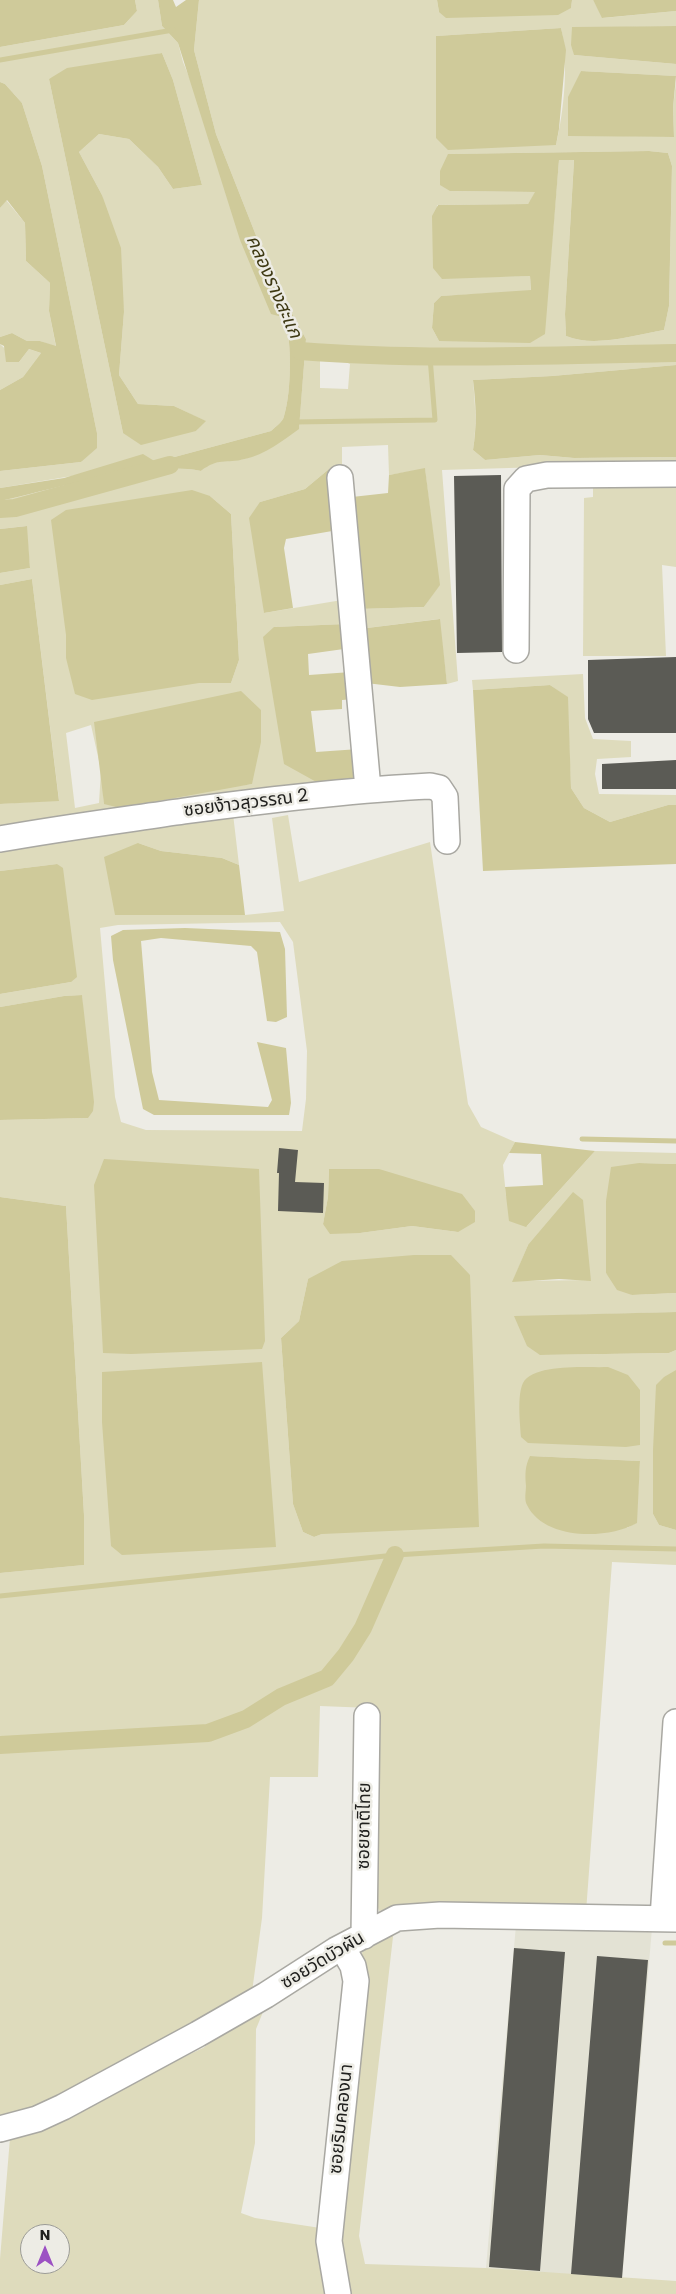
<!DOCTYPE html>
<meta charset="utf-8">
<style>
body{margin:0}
#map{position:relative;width:676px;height:2294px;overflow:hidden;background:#edece5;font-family:Poppins,sans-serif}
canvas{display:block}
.north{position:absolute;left:20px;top:2224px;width:50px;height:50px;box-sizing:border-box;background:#edece5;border:1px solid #9b9b96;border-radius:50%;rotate:0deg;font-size:14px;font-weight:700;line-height:20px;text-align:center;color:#21211f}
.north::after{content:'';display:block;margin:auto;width:18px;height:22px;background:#9c51c3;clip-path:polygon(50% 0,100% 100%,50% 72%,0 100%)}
</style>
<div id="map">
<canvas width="676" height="2294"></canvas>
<div class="north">N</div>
</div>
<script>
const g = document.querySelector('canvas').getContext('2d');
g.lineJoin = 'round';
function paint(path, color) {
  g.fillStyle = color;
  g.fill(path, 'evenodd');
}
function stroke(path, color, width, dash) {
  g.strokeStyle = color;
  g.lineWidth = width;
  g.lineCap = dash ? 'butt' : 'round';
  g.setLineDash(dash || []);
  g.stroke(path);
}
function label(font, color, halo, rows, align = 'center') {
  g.font = font + ' Poppins,"Noto Sans Thai",sans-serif';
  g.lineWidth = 5;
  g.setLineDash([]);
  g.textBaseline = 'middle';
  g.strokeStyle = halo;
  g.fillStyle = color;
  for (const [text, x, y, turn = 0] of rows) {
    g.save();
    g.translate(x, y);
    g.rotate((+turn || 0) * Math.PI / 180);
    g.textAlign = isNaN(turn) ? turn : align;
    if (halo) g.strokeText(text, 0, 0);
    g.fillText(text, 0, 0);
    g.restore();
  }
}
paint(new Path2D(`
 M516,1925L652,1928L622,2279L486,2268Z`), '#e3e2d4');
paint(new Path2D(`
 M135,0H158L162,26L178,43L183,62L286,318C291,345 292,390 284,416C283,422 275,427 271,431L156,462L0,488V471L81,462L97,433L42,166L22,103L5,84L0,82V47L124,25L137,11ZM162,53L173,80L202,185L173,189L158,167L129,139L99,134L79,152L102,195L124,312L119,375L138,404L174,406L205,421L196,431L123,433L49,79Z
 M199,0H437L439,12L571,8L572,0H593L603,18L676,11V26L572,28L574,55L676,64V76L581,71L568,135L674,137L673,108L676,82V365L552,376L473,380C475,404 477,425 473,450L485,460L540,455L574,458L676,457V463L442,470L458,681L447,684L439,619L359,629V609L424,607L439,585L425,469L389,475L388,445L342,447V470L329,469L305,489L260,502L264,613L342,600L345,624L274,627L320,784L0,833V804L59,800L32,579L0,585V573L30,568L26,526L0,529V501C57,489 146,460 201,471L212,462L245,459L299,428L306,339L272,276L216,134L194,50ZM561,28C569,63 564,110 556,145L437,138L436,36ZM649,151L668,153L672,166L669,306L664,330C634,335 595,348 566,336L565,314L574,159L559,160L544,334L439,341L432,328L434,303L441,296L531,291L530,276L442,278L437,205L528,204L536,192L450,191L448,154ZM320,349L350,364L348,389L320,388ZM210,496L231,514L239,660L231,683H199L66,658V635ZM91,725L101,770L99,803L75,808L66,733ZM252,784L104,804L103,788Z
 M6,200L25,223L26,261L50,283L49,311L56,347L40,341H27L12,333L0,337V208Z
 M0,344L19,362L29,349L41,353L23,377L0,390Z
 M676,480V567L662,565L666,656H583L584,498L593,497V482Z
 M583,674L585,718L593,739L631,741V757L597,759L595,774L599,794L676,795V805H668L610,822L584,808L571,788L567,697L550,685L473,690L472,680Z
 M233,814L239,865L222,858L161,851L138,843L245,915L284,911L272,818L288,815L299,882L430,842L468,1104L481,1127L515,1142L503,1165L506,1196L527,1226L595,1151L676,1153V1164L639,1163L606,1201V1273L632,1295L676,1293V1312L571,1315L540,1355L669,1353L676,1350V1370L653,1514L659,1525L676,1530V1565L612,1562L586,1912L402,1905L379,1911L373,1891L371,1708L320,1706L318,1777H270L262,1918L252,1992L32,2113L0,2117V1573L84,1565V1515L66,1206L0,1197V1120L88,1118L82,995L64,996L0,1007V994L71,982L57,864L0,871V847ZM280,922L293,942L307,1051L306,1099L302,1131L146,1130L121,1122L115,1097L100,928L118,925ZM329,1169L458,1232L412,1226L360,1233L323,1224L328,1197ZM528,1245L591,1280L513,1281ZM308,1279L322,1534L314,1537L303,1532L293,1504L281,1338L299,1321ZM530,1456L640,1461L636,1523L627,1528Z
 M394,1928L359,2236L365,2264L486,2268L676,2281V2294H0V2259L10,2138L203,2048L247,2015L263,2012L256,2029L255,2143L241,2213L255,2218L340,2231L363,1942ZM30,2234H60V2264H30Z`), '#dedbbc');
paint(new Path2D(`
 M0,0H135L137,11L124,25L0,47Z
 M158,0H173L176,7L186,0H199L194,50L216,134L272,276L306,339L299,429C284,440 264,455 245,459C225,464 219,457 201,471C146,460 56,489 0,501V488L64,478L143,454L156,462L271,431C275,427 283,422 284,416C292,390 291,344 286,318L271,314L240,240L178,43L162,26Z
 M437,0H572L571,8L558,15L446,18L439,12Z
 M593,0H676V11L602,18Z
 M676,26V64L574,55L571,45L572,27Z
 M561,28L566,50L559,129L556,145L448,150L436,138V36Z
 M162,53L173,80L202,185L173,189L158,167L129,139L99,134L79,152L102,195L121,248L124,312L119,375L138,404L174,406L206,421L196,431L141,445L123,433L49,79L67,68Z
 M581,71L676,76L673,108L674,137L568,136V97Z
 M0,82L5,84L22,103L42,166L97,433V448L81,462L0,471V390L23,377L41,353L29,349L19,362H6L4,346L0,344V337L12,333L27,341H40L56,346L49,311L50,283L26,261L25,223L7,200L0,208Z
 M649,151L668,153L672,166L669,306L664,330C634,335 595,348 566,336L565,314L574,160H559L545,334L530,343L439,341L432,328L434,303L441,296L531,290L530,276L442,279L433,268L432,216L438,205L528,204L535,192L450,191L440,185V171L448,154Z
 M676,365V457L574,458L540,455L485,460L473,450C477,426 476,404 473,380L552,376Z
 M425,468L440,585L424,607L359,609L352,497L388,493L389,475Z
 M329,469L338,530L286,539L284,548L293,608L264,613L249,518L260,502L305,489Z
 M192,490L210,496L231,514L239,660L231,683H199L92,700L75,694L66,658V635L51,520L66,510Z
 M27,526L30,568L0,573V529Z
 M32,579L59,801L0,804V585Z
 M440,619L447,684L400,687L366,683L359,629Z
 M345,624L351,648L308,654L309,675L351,672L355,699L342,700V709L311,711L316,752L359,749L360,780L320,784L284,764L263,637L274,627Z
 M550,685L568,697L571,788L584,808L610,822L668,805H676V864L483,871L473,690Z
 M241,691L261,710V742L252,784L120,808L104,804L94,722Z
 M138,843L161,851L222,858L239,865L245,915H115L104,857Z
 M57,864L63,868L77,977L71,982L0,994V871Z
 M185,928L280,932L285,949L287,1017L276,1022L267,1021L257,952L251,946L161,938L141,941L152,1072L159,1100L268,1107L272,1100L257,1042L286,1048L291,1103L289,1115H154L143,1109L113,960L111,936L123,930Z
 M82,995L94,1102L93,1111L88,1118L0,1120V1007L64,996Z
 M515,1142L595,1151L526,1227L509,1221L505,1187L543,1185L541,1154L509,1153Z
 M104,1159L259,1169L265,1341L262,1349L131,1354L103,1353L94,1185Z
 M639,1163L676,1164V1293L632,1295L617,1290L606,1273V1201L611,1167Z
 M329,1169H379L462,1194L475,1211V1222L458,1232L412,1226L360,1233L330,1234L323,1224L328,1197Z
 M573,1192L583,1200L591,1281L559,1279L512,1282L528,1245Z
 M0,1197L66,1206L84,1515V1565L0,1573Z
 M414,1255H451L470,1275L479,1527L322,1534L314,1537L303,1532L293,1504L281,1338L299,1321L308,1279L342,1261Z
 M676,1312V1350L669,1353L540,1355L527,1346L514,1316Z
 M262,1362L276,1547L122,1555L111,1546L102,1422V1372Z
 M608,1367L628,1375L640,1390V1445L626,1447L528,1443L521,1437C520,1423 517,1395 523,1383C534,1363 588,1368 608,1367Z
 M676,1370V1530L659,1525L653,1514V1450L656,1385L664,1377Z
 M530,1456L640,1461L637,1523C607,1540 544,1540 527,1505C524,1500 526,1491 526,1486C525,1474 525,1466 530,1456Z`), '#cfca9a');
stroke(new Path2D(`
 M0,60L173,30
 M294,422L435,420L430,357
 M582,1139L676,1141
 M0,1596L395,1555L544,1546L676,1549
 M665,1943H676`), '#cfca9a', 5);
stroke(new Path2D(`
 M300,351C425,361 551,355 676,353
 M0,509L15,508L170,465
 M0,1745L208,1733L246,1719L281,1697L327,1678L346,1655L363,1628L395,1555`), '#cfca9a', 18);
paint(new Path2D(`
 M501,475L502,652L457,653L454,476Z
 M676,657V733H594L588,719V660Z
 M676,760V789H602V764Z
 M279,1148L298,1150L295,1182L324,1183L323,1213L278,1211L279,1173H277Z
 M514,1948L565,1952L540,2271L489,2267Z
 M597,1956L648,1960L622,2278L571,2274Z`), '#5b5b55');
const minor = new Path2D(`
 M340,478L368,789
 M516,650L517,489L526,479L547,475L676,474
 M0,839C61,828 123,820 184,811C266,800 347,790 430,786L439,788L445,797L447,841
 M663,1918L676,1722
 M364,1936L367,1716
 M0,2129L37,2119L63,2107L198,2034L266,1995L336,1950L397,1918L440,1915L676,1919
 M338,2294L329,2241L356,1981L353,1966L342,1947`);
stroke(minor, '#a9a8a2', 28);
stroke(minor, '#fff', 25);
label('18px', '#21211f', '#edece5', [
 ["ซอยง้าวสุวรรณ 2",246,804,-7],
 ["ซอยชาติไทย",365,1826,-89],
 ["ซอยวัดบัวผัน",323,1961,-31],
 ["ซอยริมคลองนา",342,2119,-84]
]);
label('italic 19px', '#3e3913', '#edece5', [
 ["คลองรางสะแก",273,287,66]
]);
</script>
